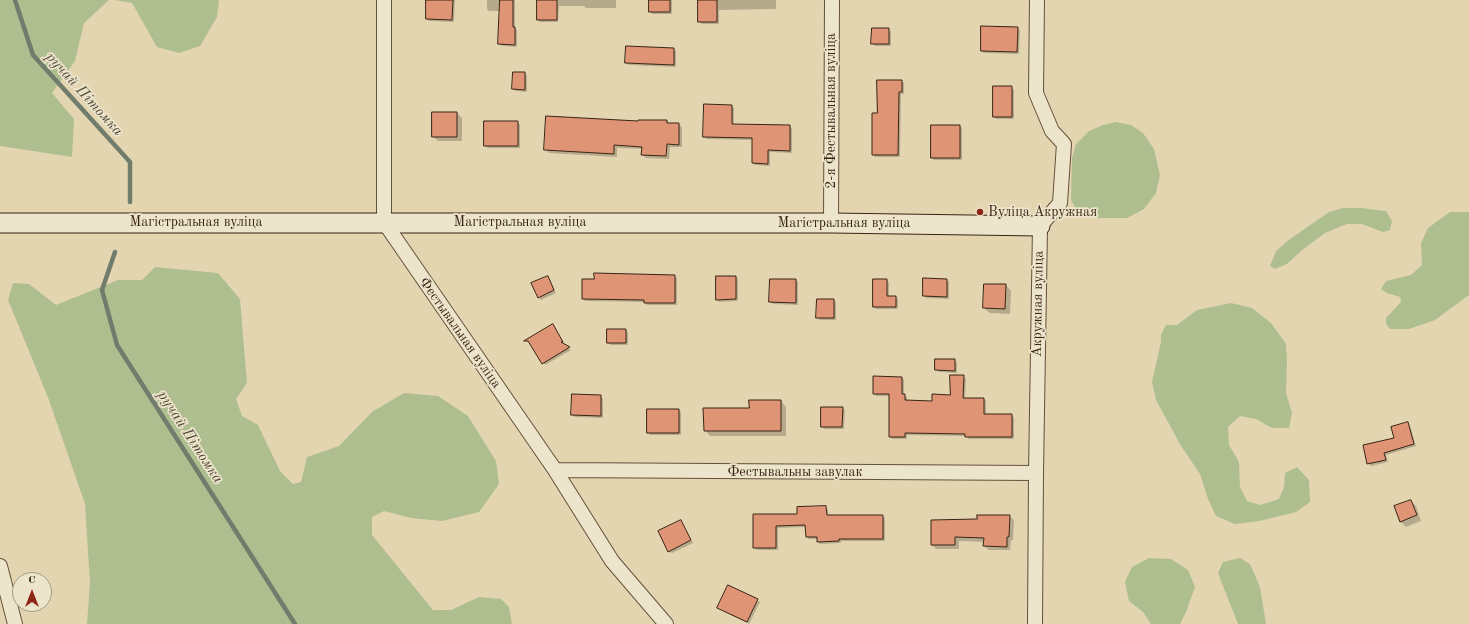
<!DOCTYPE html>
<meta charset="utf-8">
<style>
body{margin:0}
#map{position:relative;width:1469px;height:624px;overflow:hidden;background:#e4d5b1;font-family:"Old Standard TT",serif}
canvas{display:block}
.north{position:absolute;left:12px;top:572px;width:40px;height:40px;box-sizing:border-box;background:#ede4cc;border:1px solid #a59782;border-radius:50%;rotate:0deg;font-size:11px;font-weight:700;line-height:16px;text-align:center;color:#392414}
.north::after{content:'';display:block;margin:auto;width:14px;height:18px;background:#8f2418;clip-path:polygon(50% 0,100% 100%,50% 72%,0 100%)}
</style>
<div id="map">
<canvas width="1469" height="624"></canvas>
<div class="north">С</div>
</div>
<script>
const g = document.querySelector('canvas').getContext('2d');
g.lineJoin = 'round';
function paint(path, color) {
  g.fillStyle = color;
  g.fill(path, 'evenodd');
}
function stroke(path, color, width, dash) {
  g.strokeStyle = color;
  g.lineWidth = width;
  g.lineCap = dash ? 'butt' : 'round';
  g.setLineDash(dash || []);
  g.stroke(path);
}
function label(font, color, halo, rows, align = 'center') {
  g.font = font + ' "Old Standard TT",serif';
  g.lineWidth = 3.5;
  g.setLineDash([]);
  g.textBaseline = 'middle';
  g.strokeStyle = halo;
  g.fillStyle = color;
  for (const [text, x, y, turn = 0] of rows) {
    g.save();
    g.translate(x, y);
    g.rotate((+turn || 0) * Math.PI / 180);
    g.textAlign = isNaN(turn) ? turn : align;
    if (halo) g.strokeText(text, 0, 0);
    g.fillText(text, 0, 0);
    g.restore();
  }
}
paint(new Path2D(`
 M0,0H109L84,23L75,61L52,93L74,119L72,157L0,146Z
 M115,0H218L219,1L217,17L200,46L179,53L157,47L132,3Z
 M1116,122L1131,125L1143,133L1154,149L1160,175L1156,193L1144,209L1127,218H1095L1077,211L1071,200L1072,158L1076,144L1089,131L1103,125Z
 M1343,208H1361L1386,211L1392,221L1390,230L1383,232L1362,224H1347L1325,233L1301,251L1287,264L1275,269L1270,266L1276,251L1290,239L1329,212Z
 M1450,212H1469V295L1435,320L1409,329H1390L1386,324V318L1401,302L1400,297L1387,293L1381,289L1386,281L1411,275L1422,265L1421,243L1428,228Z
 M155,267L218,273L240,299L247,383L236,399L242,416L258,425L280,471L293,484L301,482L307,457L339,446L372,412L404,393L438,396L468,416L496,461L499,484L479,512L442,521L411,518L384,511L372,517V535L433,610H451L479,597L501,599L509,607L512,624H87L90,583L85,504L49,400L8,300L13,283L29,284L56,305L118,280H142Z
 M1231,303L1252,308L1271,323L1286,344L1287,359L1286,393L1292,413L1289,428H1272L1256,419L1240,416L1228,427L1229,445L1239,462L1240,487L1247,501L1260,505L1279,499L1284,487L1285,473L1297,467L1309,480L1310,502L1296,512L1259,521L1235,524L1216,516L1208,499L1200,474L1181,446L1156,400L1152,382L1161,342V335L1166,325H1177L1197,310Z
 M1149,558L1171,559L1188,570L1195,587L1186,612L1180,624H1151L1143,612L1129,601L1125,582L1132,567Z
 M1240,558L1250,564L1260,587L1266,624H1238L1218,573L1223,562Z`), '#afbe8f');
paint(new Path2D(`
 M427,0H455L454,22L429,21L427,19Z
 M487,0H515V28L517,30V47L502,46L499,44L500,11H489L487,9Z
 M538,0H616V8H586L584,6H559L558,22H540L538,20Z
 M650,0H672V14H652L650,11Z
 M699,0H776V9L719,10V24H702L699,21Z
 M1018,28L1020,31L1019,54L984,53L982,51Z
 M889,29L891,32V46H875L872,43Z
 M674,49L676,51V67L629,65L626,63Z
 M524,73L527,75V92L516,91L513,89Z
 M901,81L904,83V94H901L900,157H875L873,154L878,114Z
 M1011,87L1014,90V119H996L994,117Z
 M732,106L734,108V125L790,126L792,129V153L770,152V166L755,165L753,163V140L707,139L704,136Z
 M457,113L462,118V141H438L433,136Z
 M667,121L670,124H679L682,128V147H670L669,159L646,158L642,155L643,149L617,148V157L549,153L545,149L638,122Z
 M518,122L520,125V148H488L485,145Z
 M960,126L962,128V160H934L932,158Z
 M674,276L677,278V305H647L645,302L585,301L583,298Z
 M548,277L556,293L541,300L539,297Z
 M736,277L738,279V301L719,302L717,299Z
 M796,280L798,282V305L773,304L770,302Z
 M874,280H887L889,283V297H896L898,299V309H876L874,307Z
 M947,280L949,282V299L926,298L924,296Z
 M1006,285L1011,291L1010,314L990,313L984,308Z
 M834,300L836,302V320H820L817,318Z
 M555,328L564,344H562L571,350L545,365L530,343L526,341Z
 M626,330L628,333V345H611L608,343Z
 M955,360L957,363V373L939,372L936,370Z
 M963,376L966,379L965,399H984L986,401V415H1012L1014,418V439H969L966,436L907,435V439H892L890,437V396H876L874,393L902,378L904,380V395L907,397V401L933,402L951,396Z
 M601,396L603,399V418L575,417L572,415Z
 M781,401L786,407V436H710L705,430Z
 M842,408L845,410L844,429H824L822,426Z
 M679,410L681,413V435H650L648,432Z
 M1407,423L1410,426L1416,446L1386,455L1388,462L1371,466L1368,463L1395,438Z
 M1411,501L1416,506L1421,521L1406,527L1400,521Z
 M825,507L828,510V516H882L885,518V541H841V543L820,544L818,542V539H809L807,537L806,527L778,528V550H757L754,547V515H798Z
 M1009,516L1014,520L1013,540H1011L1010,550H989L984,546L985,542L959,541V549H936L932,545V521L978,520Z
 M681,521L693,543L672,553L669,551Z
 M729,586L760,602L749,624L718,608Z`), '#0003');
stroke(new Path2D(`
 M15,0L33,55L130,162V202
 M115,252L102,290L117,345L295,624`), '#717d6c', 4.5);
const building = new Path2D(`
 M426,0H453L452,20L426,19Z
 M500,0H513V27H515V45L498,44Z
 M537,0H557V20H537Z
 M649,0H670V12H649Z
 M698,0H717V22H698Z
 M981,26L1018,27L1017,52L981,51Z
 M872,28H889V44H871Z
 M626,46L674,48V65L625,63Z
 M513,72H525V90L512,89Z
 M877,80H902V92H899L898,155H872V113H877Z
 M993,86H1012V117H993Z
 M704,104L732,105V124L790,125V151L768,150V164L752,163V138L703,137Z
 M432,112H457V137H432Z
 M546,116L638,121V120H667V123H679V145L667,144L666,156L641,155L642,147L614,145V154L544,150Z
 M484,121H518V146H484Z
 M931,125H960V158H931Z
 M594,273L675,275V303H644V300L582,299V279H594Z
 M548,276L554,290L538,298L531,283Z
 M716,276H736V299L716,300Z
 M923,278L947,279V297L923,296Z
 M770,279H796V303L769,302Z
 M873,279H887V296H896V307H873Z
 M984,284H1006L1005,309L983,308Z
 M817,299H834V318H816Z
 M553,324L563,342H561L570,347L542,364L528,341H524Z
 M607,329H626V343H607Z
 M935,359H955V371L935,370Z
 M950,375H964L963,398H984V414H1012V437H965V434L905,433V437H889V394H873V376L902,377V394H905V400L932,401V394L950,395Z
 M572,394L601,395V416L571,415Z
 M749,400H781V431H704L703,408H749Z
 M821,407H843L842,427H821Z
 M647,409H679V433H647Z
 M1408,422L1414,444L1384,453L1386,460L1367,464L1363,445L1394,438L1391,427Z
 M1411,500L1417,515L1400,522L1394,506Z
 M826,506L827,515H883V539H839V541L817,542V537H806L805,525L776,526V548H753V514H797V507Z
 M977,515H1010L1009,537H1007V547L983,546L984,538L955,537V545H931V520L977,519Z
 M681,520L691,540L668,552L658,531Z
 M728,585L758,599L747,622L717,608Z`);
paint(building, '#df9575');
stroke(building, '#392414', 1);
const street = new Path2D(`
 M384,0V222L555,470L612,561L666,624
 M831,223L832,0
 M555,470L1036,473
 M0,566L15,624
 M1035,624L1036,473L1040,226L1060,203L1064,144L1052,131L1036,93L1037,0`);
const secondary = new Path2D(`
 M0,223H831L1040,226`);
stroke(street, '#64503b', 16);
stroke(secondary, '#392414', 21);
stroke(street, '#ede4cc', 14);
stroke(secondary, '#ede4cc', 19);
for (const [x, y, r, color] of [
 [980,212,4,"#8f2418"]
]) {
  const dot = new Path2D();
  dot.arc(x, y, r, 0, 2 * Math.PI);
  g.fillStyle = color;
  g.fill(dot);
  stroke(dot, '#ede4cc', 1.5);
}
label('14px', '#392414', '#ede4cc', [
 ["2-я Фестывальная вуліца",831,111,-90],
 ["Магістральная вуліца",196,222],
 ["Магістральная вуліца",520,222],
 ["Магістральная вуліца",844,223],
 ["Акружная вуліца",1038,304,-89],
 ["Фестывальная вуліца",460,333,55],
 ["Фестывальны завулак",795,472]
]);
label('14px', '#392414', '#ede4cc', [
 ["Вуліца Акружная",988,212]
], 'left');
label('italic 15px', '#504938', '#ede4cc', [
 ["ручай Пітомка",84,94,48],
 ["ручай Пітомка",190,437,57]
]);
</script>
